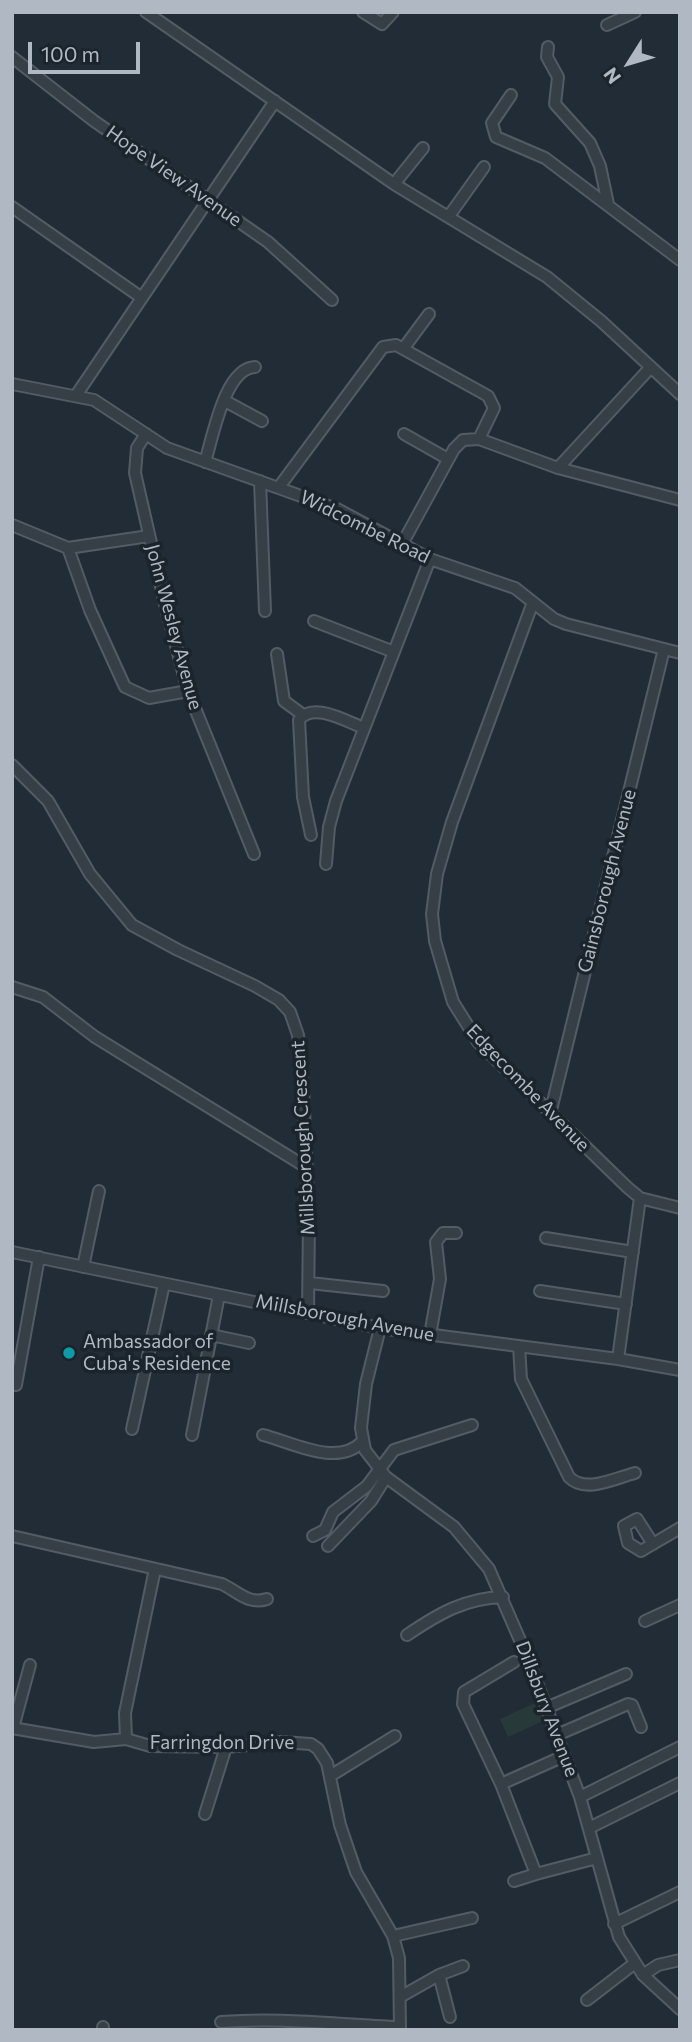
<!DOCTYPE html>
<style>
body{margin:0}
#map{position:relative;width:692px;height:2042px;overflow:hidden;background:#222c36;font-family:Commissioner,sans-serif}
canvas{display:block}
.frame{position:absolute;inset:0;border:14px solid #b0b9c3;pointer-events:none}
.north{position:absolute;left:594px;top:28px;width:70px;height:70px;-webkit-text-stroke:5px #1b232b;paint-order:stroke;rotate:233deg;font-size:19px;font-weight:700;line-height:28px;text-align:center;color:#b0b9c3}
.north::after{content:'';display:block;margin:auto;width:24px;height:32px;background:#b0b9c3;clip-path:polygon(50% 0,100% 100%,50% 72%,0 100%)}
.scale{position:absolute;left:28px;top:42px;width:112px;height:32px;box-sizing:border-box;border:4px solid #b0b9c3;border-top:0;padding-left:9px;font-size:21px;line-height:24px;white-space:nowrap;color:#b0b9c3;-webkit-text-stroke:5px #1b232b;paint-order:stroke}
</style>
<div id="map">
<canvas width="692" height="2042"></canvas>
<div class="frame"></div>
<div class="north">N</div>
<div class="scale">100 m</div>
</div>
<script>
const g = document.querySelector('canvas').getContext('2d');
g.lineJoin = 'round';
function paint(path, color) {
  g.fillStyle = color;
  g.fill(path, 'evenodd');
}
function stroke(path, color, width, dash) {
  g.strokeStyle = color;
  g.lineWidth = width;
  g.lineCap = dash ? 'butt' : 'round';
  g.setLineDash(dash || []);
  g.stroke(path);
}
function label(font, color, halo, rows, align = 'center') {
  g.font = font + ' Commissioner,sans-serif';
  g.lineWidth = 7;
  g.setLineDash([]);
  g.textBaseline = 'middle';
  g.strokeStyle = halo;
  g.fillStyle = color;
  for (const [text, x, y, turn = 0] of rows) {
    g.save();
    g.translate(x, y);
    g.rotate((+turn || 0) * Math.PI / 180);
    g.textAlign = isNaN(turn) ? turn : align;
    if (halo) g.strokeText(text, 0, 0);
    g.fillText(text, 0, 0);
    g.restore();
  }
}
paint(new Path2D(`
 M535,1703L543,1721L508,1737L500,1719Z`), '#273a39');
const minor = new Path2D(`
 M146,12L394,184L547,277L601,321L680,394
 M363,12L382,24L393,12
 M607,25L635,12
 M548,47L547,57L558,77L555,104L590,143L600,166L608,204
 M12,57L94,121L268,242L332,300
 M511,95L492,123L496,137L545,158L680,260
 M394,184L423,148
 M12,207L142,298
 M449,216L484,167
 M403,349L429,314
 M12,384L94,400L167,448L337,509L430,559L515,588L554,619L566,624L680,653
 M77,394L275,101
 M225,401L262,421
 M146,434L137,448L135,473L165,604L188,691L254,854
 M404,434L448,459
 M479,439L558,468L680,500
 M205,462C213,436 225,368 255,367
 M558,468L651,367
 M260,481L265,611
 M279,487L383,347L396,345L488,396L494,408L479,439L463,440L454,449L401,546
 M12,525L68,548
 M68,548L90,610L125,687L149,698L188,691
 M68,548L149,536
 M533,602L452,822L437,874L432,914L435,941L453,1002L478,1042L627,1187L640,1198L680,1208
 M314,621L394,652
 M277,654L284,701L303,715
 M12,765L48,801L90,874L132,925L178,950L255,986L279,1000L290,1012L298,1035L303,1088L309,1220L308,1312
 M311,835L303,797L299,720C313,701 347,722 364,728
 M326,864L329,827L336,801L430,559
 M12,987L43,997L95,1037L306,1167
 M550,1114L664,649
 M546,1238L633,1252
 M12,1252L380,1328L618,1359L680,1370
 M83,1267L99,1191
 M310,1283L383,1291
 M540,1291L626,1304
 M380,1328L366,1384L361,1428L365,1450L386,1477L454,1527L489,1569L526,1654L580,1797L619,1937L643,1975L680,2009
 M211,1335L249,1343
 M430,1335L440,1279L436,1242L443,1233H456
 M519,1346L521,1379L569,1477C585,1494 615,1478 635,1473
 M618,1359L640,1198
 M16,1385L39,1257
 M132,1429L164,1284
 M192,1435L219,1295
 M263,1435C294,1443 337,1467 362,1442
 M12,1536L222,1584C238,1592 249,1605 267,1599
 M313,1536L325,1530L333,1512L367,1486L394,1450L472,1425
 M653,1544L637,1519L624,1526L628,1543L641,1551C654,1543 667,1536 680,1528
 M328,1546L371,1501L386,1477
 M645,1621L680,1605
 M407,1635C438,1614 465,1598 503,1597
 M514,1662L464,1692L463,1704L501,1784L536,1874L597,1858
 M546,1708L626,1674
 M12,1728L94,1742L126,1739L150,1746L226,1747L282,1742L311,1744L318,1749L327,1763L340,1825L356,1872L393,1936L399,1958L400,2030
 M13,1728L30,1665
 M557,1735L628,1704L632,1705L641,1727
 M126,1739L125,1713L155,1569
 M330,1776L395,1736
 M501,1784L564,1756
 M580,1797L680,1747
 M205,1814L226,1747
 M589,1828L680,1783
 M514,1881L536,1874
 M614,1924L680,1892
 M393,1936L472,1918
 M439,1975L450,2017
 M643,1975L658,1965L680,1960
 M400,1997L439,1975L463,1966
 M587,2000L635,1963
 M221,2022C281,2017 340,2025 400,2027
 M103,2030V2027`);
stroke(minor, '#535c64', 14);
stroke(minor, '#363e46', 10);
for (const [x, y, r, color] of [
 [69,1353,7,"#0f9aa8"]
]) {
  const dot = new Path2D();
  dot.arc(x, y, r, 0, 2 * Math.PI);
  g.fillStyle = color;
  g.fill(dot);
  stroke(dot, '#1b232b', 2.5);
}
label('19px', '#b0b9c3', '#1b232b', [
 ["Hope View Avenue",174,176,35],
 ["Widcombe Road",365,527,26],
 ["John Wesley Avenue",174,627,75],
 ["Gainsborough Avenue",607,881,-76],
 ["Edgecombe Avenue",528,1088,46],
 ["Millsborough Crescent",303,1138,-93],
 ["Millsborough Avenue",345,1318,11],
 ["Dillsbury Avenue",547,1709,69],
 ["Farringdon Drive",222,1743]
]);
label('19px', '#b0b9c3', '#1b232b', [
 ["Ambassador of",83,1342],
 ["Cuba's Residence",83,1364]
], 'left');
</script>
